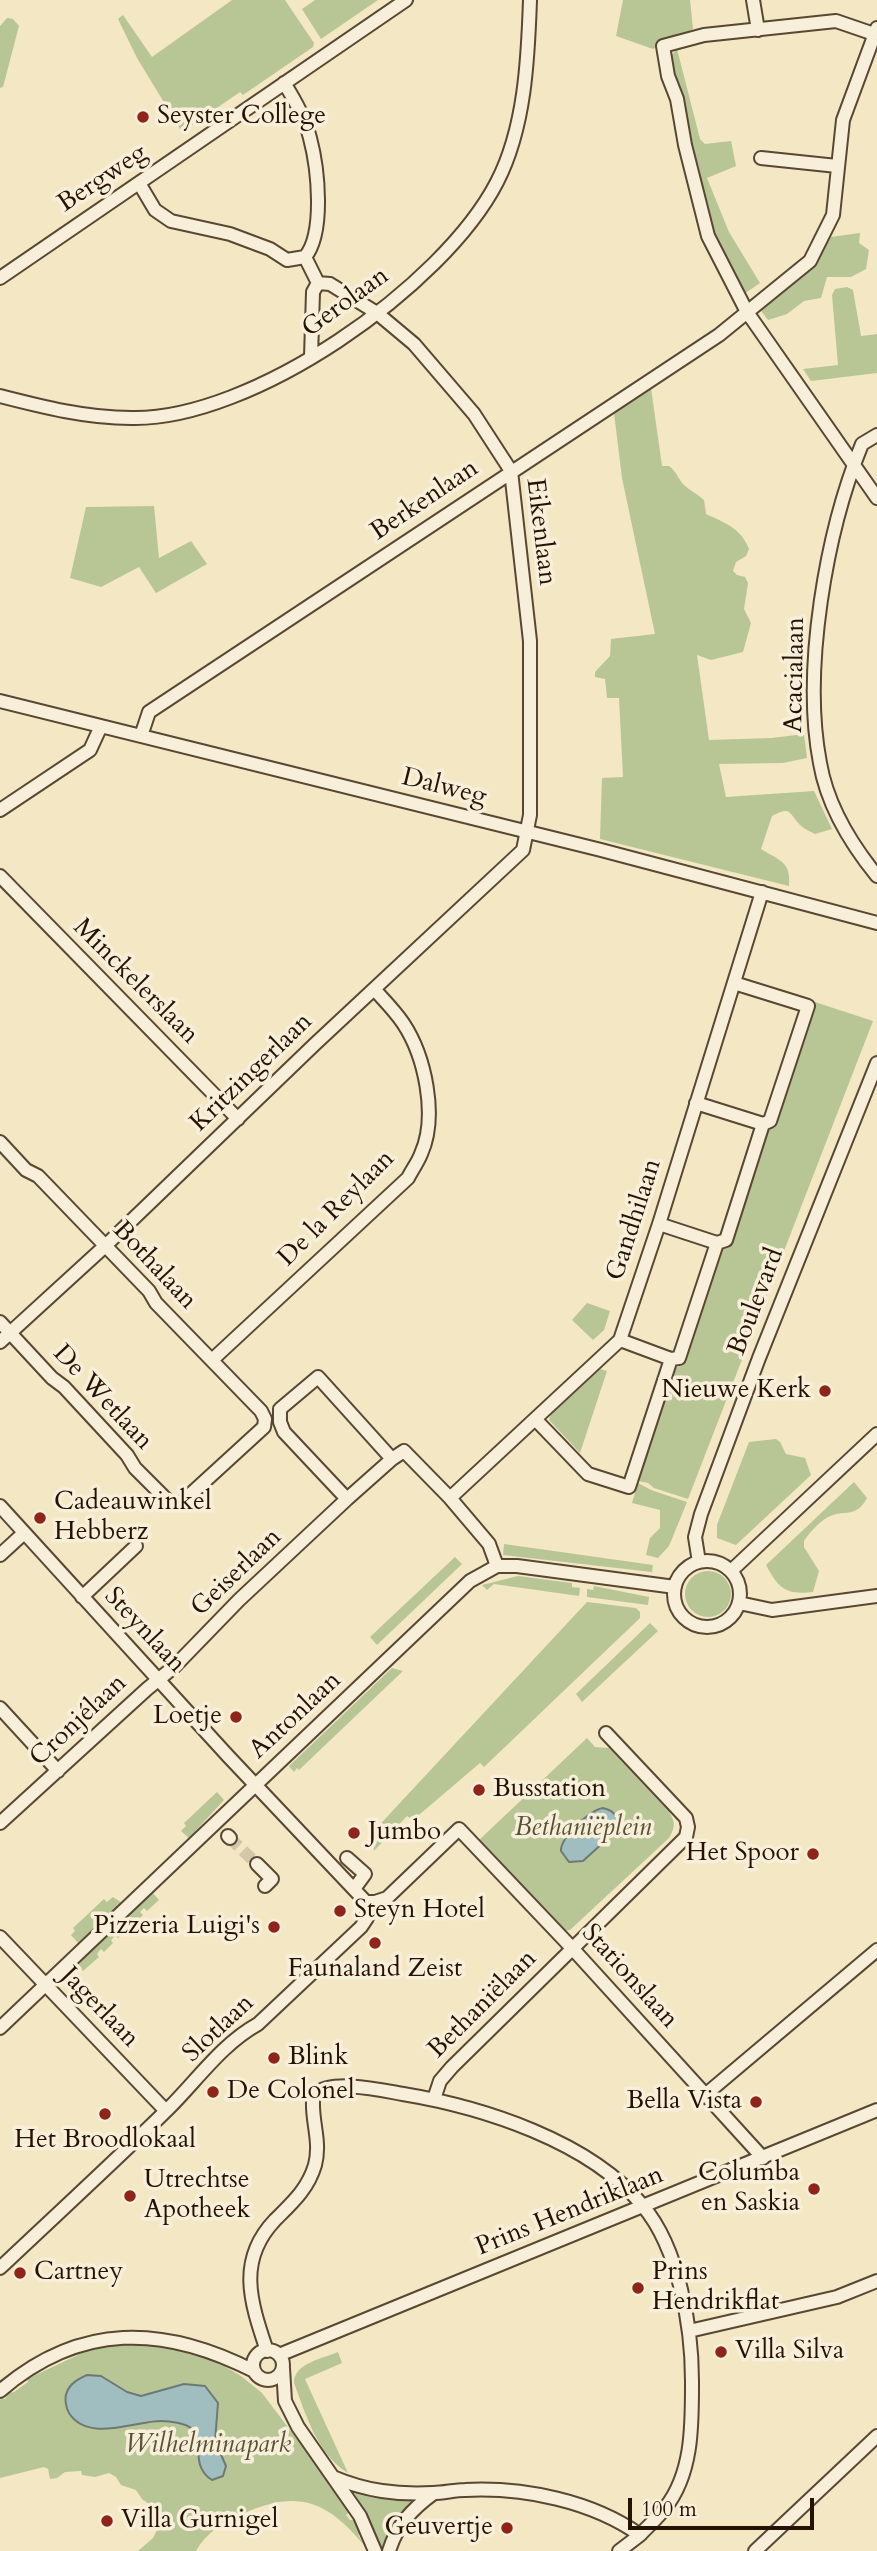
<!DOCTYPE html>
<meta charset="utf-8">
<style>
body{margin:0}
#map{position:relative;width:877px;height:2551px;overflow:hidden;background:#f3e7c4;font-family:Cardo,serif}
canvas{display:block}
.scale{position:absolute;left:628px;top:2498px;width:186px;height:32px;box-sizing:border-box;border:4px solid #251202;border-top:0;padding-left:9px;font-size:21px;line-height:24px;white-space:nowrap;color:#251202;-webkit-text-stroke:5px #f7efd9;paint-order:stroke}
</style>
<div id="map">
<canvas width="877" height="2551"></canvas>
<div class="scale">100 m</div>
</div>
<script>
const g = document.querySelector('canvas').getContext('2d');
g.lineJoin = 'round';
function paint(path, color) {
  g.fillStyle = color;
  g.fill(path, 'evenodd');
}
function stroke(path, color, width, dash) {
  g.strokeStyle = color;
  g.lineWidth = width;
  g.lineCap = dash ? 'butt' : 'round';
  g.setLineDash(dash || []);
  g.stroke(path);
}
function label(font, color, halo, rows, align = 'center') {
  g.font = font + ' Cardo,serif';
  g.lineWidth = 7;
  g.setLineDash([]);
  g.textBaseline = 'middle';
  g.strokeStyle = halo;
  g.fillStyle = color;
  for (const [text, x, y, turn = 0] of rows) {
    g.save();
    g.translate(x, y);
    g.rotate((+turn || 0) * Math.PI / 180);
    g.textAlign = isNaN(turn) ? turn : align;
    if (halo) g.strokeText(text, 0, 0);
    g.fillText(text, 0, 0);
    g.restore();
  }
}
paint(new Path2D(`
 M232,0H285L314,43L313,47L243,95L240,92L182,132L137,58L118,19L123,15L152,57Z
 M315,0H378L321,39L302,9Z
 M623,0H690L693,29L653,49L616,36Z
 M7,18L13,19L19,26L3,87L0,88V26Z
 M677,49L700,139L705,144L731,141L736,166L707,178L729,232L760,283L744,294L721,249L711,224L679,83L673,74L670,57Z
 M860,233L859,243L869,250L866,269L851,277H827L821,298L804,301L787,314L768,320L759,308L809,271L831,237Z
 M847,287L853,290L861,336L877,334V373L811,381L803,369L838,365L832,295L835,289Z
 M651,388L662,466H669C677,472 678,479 684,485C690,491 698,494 704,500L706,514C725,523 741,528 749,549L746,556L736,562L733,571L737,575L745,577L748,583L744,609L751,623L743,652L711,660L697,655L709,740L772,738L804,734L807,758L783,763L719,764L726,797L814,791L832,829L815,834C810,831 804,829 800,825C788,812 791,806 772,816L761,849C780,861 791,861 789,886L600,839L602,778L623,777L619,698H607L605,679L595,677V672L610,656L611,639L655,634L622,478L614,413Z
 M154,506L159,558L191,541L207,564L156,593L139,567L101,587L70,578L86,507Z
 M815,1002L873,1021L688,1499L654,1488L648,1483L639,1481L672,1369L681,1366L719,1250L730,1244L769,1128L774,1126Z
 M587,1303L610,1311L604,1330L593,1340L572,1320Z
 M600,1369L607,1371L580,1453L549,1420L551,1414Z
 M776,1439L780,1442L786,1454L805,1458L811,1475L736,1545L717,1538V1525L749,1442Z
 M854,1482L867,1498C856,1519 844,1509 828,1517C819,1522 809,1533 804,1541V1547L819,1571L813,1592C786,1595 779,1589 766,1565Z
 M638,1483L651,1490L687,1502L669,1546L658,1558L646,1555L650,1538L660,1528V1510L632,1503Z
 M504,1544L653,1565L652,1572L503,1555Z
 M455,1557L462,1564L377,1645L370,1637Z
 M685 1594a23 23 0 1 1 46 0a23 23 0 1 1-46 0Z
 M518,1576L572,1583V1587L580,1588L579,1596L494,1584L487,1590L482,1585Z
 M594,1586L649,1597L648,1605L587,1597V1589L593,1590Z
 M587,1602L636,1608L640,1612V1618L484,1767L480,1763L413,1820L407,1816L374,1851L371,1834Z
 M650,1623L658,1631L582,1702L576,1694Z
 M392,1668L403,1671L299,1770L297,1768L294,1772L289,1766Z
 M587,1738L595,1747L609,1748L669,1812C676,1823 675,1827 669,1838L570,1930L565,1931L478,1841Z
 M217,1792L224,1800L189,1838L181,1831L186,1826L184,1823Z
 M152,1892L159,1900L147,1911L144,1908L140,1912L143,1915L133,1925L129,1922L126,1926L128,1929L118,1938L115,1936L111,1940L113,1943L104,1952L101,1949L97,1954L99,1957L83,1971L78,1965Z
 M113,1897L122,1903L78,1943L71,1935L75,1931L73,1928L104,1899L107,1902Z
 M151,2343L207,2356L241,2376L262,2393L325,2476L330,2487H333L349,2512L346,2515L350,2520H353L361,2535L358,2534L363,2544C325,2499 297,2490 242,2514C223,2522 206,2533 196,2551H138L153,2538L160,2524L151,2516L149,2504L142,2499L136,2490L121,2485L116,2477L109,2473L95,2477L82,2475L81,2471L65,2472L57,2478L50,2479L48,2469L44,2467L0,2478V2400L2,2398L5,2399L8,2393L14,2392L28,2382L27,2379L78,2355V2352L92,2348L115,2346L116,2344Z
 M338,2352L342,2363L305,2379L348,2473C317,2454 306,2415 294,2383C294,2363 322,2359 338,2352Z
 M354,2492L416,2499L398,2516L382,2549Z`), '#b8c696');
const water = new Path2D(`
 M603,1808C616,1811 620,1819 616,1831L583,1861L569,1862L561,1851C560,1838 590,1810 603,1808Z
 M87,2375L101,2376L127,2392L141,2396L184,2384L205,2386L218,2403L215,2441L226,2466L223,2476L212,2480C189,2466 205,2439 192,2429C186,2423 169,2421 161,2421C135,2421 88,2443 69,2413C66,2408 64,2398 67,2392C70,2383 79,2379 87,2375Z`);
paint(water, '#a0bdbf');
stroke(water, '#6f7973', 2);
stroke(new Path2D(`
 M230,1838L257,1864`), '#d4c7a7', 12, [12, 6]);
const street = new Path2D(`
 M753,0L758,30
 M874,34L836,21L704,35L663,46L668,76L677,99L685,145L708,236L747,312L877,498
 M284,83C295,100 305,118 310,138C318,168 325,233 305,257
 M761,158L837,166
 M139,183L155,210L171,221L230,234L270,249L287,260L305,257L318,283
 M0,278L406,0
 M311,357L313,292L318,283
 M0,396C43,407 86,418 131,418C251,421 443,287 497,182C525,128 528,59 530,0
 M877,435L862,444C826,532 802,670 820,763C827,804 851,844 877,876
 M0,701L601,850L877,923
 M141,736L149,712L719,335L810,261L833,215L843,120L877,28
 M0,810L90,750L101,726
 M0,876L238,1119
 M696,1103L763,1124
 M0,1142L26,1170L38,1176L149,1291L156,1303L261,1411L265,1419L264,1427L181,1503L171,1504L135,1468L127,1455L64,1387L52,1378L0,1322
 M659,1224L717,1243
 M620,1340L671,1359
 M0,1342L104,1247L315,1044L523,850L530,815V641L511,471L474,414L414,344L377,313L330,284L318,283
 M212,1360L408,1178C412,1170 418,1162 421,1154C438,1116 425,1056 403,1023C395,1011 384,1000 374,989
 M536,1420L588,1474L629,1487L671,1359L679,1358L717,1243L726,1240L763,1124L770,1121L808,1006L734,983
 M450,1498L620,1340L659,1224L762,892
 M347,1499L284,1432L280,1422V1409L318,1377L392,1459
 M0,1506L228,1756L366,1902
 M0,1555L24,1533
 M674 1594a33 33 0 1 1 66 0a33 33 0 1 1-66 0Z
 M699,1562L695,1537L701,1514L759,1358L877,1063
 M731,1571L877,1434
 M82,1597L136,1546
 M739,1603L772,1610L877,1596
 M0,1708L58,1771
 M0,1823L147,1689L175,1666L239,1600L347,1499L392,1459L404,1451L450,1498L489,1544L497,1566
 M228,1836L230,1838
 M347,1858L365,1874L354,1889
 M257,1864L272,1879L265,1886
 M366,1902H375L387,1898L459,1829L572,1948L763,2158
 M0,1937L166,2111
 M0,2028L470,1581L497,1566H517L675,1587
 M705,2095L877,1950
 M434,2099L440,2081L452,2067L686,1837L688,1827L686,1818L606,1733
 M0,2268C56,2215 114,2162 169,2108C198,2079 222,2044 258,2024L361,1927L367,1918L366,1902
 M689,2331L837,2297L877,2281
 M253 2365a15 15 0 1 1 30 0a15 15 0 1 1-30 0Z
 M267,2351C251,2303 236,2261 275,2220C292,2203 308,2189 315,2165C321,2142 312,2123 313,2101L315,2094C333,2079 380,2090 403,2094C482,2107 590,2141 643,2206C679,2249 692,2327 692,2381C692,2424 693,2473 665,2508C658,2518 648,2526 640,2535C592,2501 524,2487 465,2490C454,2490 444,2493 433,2493C397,2495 366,2491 333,2477
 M279,2355L877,2110
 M283,2368L285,2401L298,2427L360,2516L375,2551
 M0,2391C80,2322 164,2325 254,2371
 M389,2551C397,2525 412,2509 434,2493
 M619,2551L640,2535
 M755,2551L877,2436`);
stroke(street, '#584732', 16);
stroke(street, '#f7efd9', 12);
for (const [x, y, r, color] of [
 [143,117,7,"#8f2418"],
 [825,1391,7,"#8f2418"],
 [40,1518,7,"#8f2418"],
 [236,1717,7,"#8f2418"],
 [479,1790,7,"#8f2418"],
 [354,1833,7,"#8f2418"],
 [813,1854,7,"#8f2418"],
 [340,1911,7,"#8f2418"],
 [274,1927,7,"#8f2418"],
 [375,1943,7,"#8f2418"],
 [274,2058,7,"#8f2418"],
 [213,2092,7,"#8f2418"],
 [756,2102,7,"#8f2418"],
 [105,2114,7,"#8f2418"],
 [814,2189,7,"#8f2418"],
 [130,2196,7,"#8f2418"],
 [20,2273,7,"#8f2418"],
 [638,2288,7,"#8f2418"],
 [721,2352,7,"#8f2418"],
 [107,2521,7,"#8f2418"],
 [507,2528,7,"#8f2418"]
]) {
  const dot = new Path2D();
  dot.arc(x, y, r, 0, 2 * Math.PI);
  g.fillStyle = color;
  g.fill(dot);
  stroke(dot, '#f7efd9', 2.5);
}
label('26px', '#251202', '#f7efd9', [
 ["Seyster College",157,117],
 ["Nieuwe Kerk",811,1391,"right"],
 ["Cadeauwinkel",54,1503],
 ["Hebberz",54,1533],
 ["Loetje",222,1717,"right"],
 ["Busstation",493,1790],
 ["Jumbo",368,1833],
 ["Het Spoor",799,1854,"right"],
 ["Steyn Hotel",354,1911],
 ["Pizzeria Luigi's",260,1927,"right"],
 ["Faunaland Zeist",375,1970,"center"],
 ["Blink",288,2058],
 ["De Colonel",227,2092],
 ["Bella Vista",742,2102,"right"],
 ["Het Broodlokaal",105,2141,"center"],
 ["Columba",800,2174,"right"],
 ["en Saskia",800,2204,"right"],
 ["Utrechtse",144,2181],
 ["Apotheek",144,2211],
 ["Cartney",34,2273],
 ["Prins",652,2273],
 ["Hendrikflat",652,2303],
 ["Villa Silva",735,2352],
 ["Villa Gurnigel",121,2521],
 ["Geuvertje",493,2528,"right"]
], 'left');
label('26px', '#251202', '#f7efd9', [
 ["Bergweg",103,179,-34],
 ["Gerolaan",346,303,-36],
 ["Berkenlaan",425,501,-34],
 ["Eikenlaan",540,532,83],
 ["Acacialaan",796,675,-89],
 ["Dalweg",444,788,14],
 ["Minckelerslaan",135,982,45],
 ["Kritzingerlaan",252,1073,-44],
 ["De la Reylaan",337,1209,-45],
 ["Gandhilaan",635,1220,-72],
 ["Bothalaan",154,1266,47],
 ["Boulevard",757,1302,-69],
 ["De Wetlaan",102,1398,47],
 ["Geiserlaan",237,1573,-44],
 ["Steynlaan",144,1631,47],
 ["Antonlaan",296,1716,-43],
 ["Cronjélaan",79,1721,-43],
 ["Stationslaan",629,1977,48],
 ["Bethaniëlaan",483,2005,-45],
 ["Jagerlaan",99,2008,46],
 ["Slotlaan",219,2029,-43],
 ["Prins Hendriklaan",570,2212,-22]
]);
label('italic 26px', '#585136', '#f7efd9', [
 ["Bethaniëplein",583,1829],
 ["Wilhelminapark",208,2446]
]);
</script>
